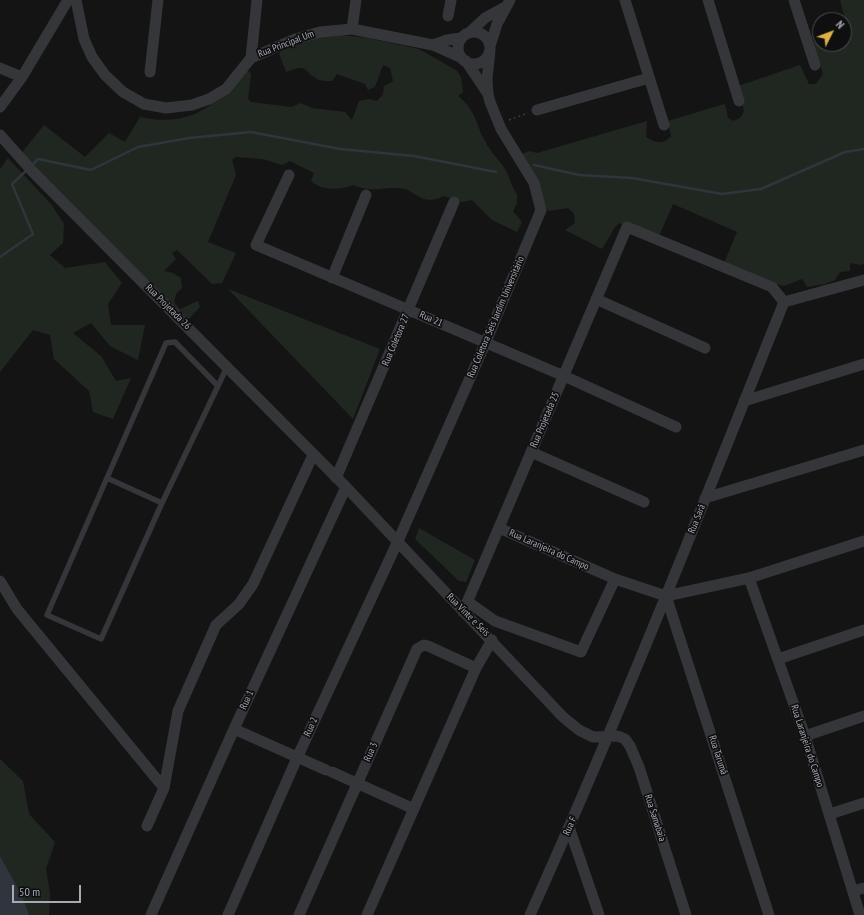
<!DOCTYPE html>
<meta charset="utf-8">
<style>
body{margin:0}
#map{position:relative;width:864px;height:915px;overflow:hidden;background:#141415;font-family:"PT Sans Narrow",sans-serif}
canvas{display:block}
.north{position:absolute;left:812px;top:12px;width:40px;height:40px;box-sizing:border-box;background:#0f0f10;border:1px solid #4c4d52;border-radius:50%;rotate:48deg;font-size:11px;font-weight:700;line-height:16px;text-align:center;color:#a7aab4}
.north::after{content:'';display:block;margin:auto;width:14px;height:18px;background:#ddb244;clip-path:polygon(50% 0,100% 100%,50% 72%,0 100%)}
.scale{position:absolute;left:12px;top:885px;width:69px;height:18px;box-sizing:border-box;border:2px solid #a7aab4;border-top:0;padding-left:5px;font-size:12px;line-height:14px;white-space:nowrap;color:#a7aab4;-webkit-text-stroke:3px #0f0f10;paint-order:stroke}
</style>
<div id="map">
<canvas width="864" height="915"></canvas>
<div class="north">N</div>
<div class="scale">50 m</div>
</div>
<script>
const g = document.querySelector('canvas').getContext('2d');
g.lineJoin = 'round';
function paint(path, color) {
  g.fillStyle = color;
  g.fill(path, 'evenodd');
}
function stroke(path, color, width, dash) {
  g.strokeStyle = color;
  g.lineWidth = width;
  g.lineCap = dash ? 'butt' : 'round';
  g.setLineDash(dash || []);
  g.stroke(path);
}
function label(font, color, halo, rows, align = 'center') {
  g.font = font + ' "PT Sans Narrow",sans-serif';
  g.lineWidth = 3.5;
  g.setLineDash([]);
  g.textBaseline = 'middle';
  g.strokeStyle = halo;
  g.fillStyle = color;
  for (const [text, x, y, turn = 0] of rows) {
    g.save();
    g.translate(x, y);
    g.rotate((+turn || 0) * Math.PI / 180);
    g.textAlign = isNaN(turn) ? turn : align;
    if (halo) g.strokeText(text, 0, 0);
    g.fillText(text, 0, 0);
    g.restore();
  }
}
paint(new Path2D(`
 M840,0H864V263L862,265L850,263V271L840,272L835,280L825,284L807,287L802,279L784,286L765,281L724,263L737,232L673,204L659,236L619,223L615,227L602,249L565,230L575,223L574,214L568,208L549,211L544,206L521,154L530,151L537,153L647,121L646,137C654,143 664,145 671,136L668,121L724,104L726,108L728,118L733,121L740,118L744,112L738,86L800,65L809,84H816L823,74L813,43L820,41V44H844V32L848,31Z
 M331,34L368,38L419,49L456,70L461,77L463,92L458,96C476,110 475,123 485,141C490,152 499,159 505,169C510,177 511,187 517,194V203L513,211L522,222L517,232L492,220L472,200L462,202L444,196C420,208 416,188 398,188C378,187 374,193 353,185C340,190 322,191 311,181L314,173L290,161L282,165L263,159L235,157L232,160L236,175L208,242L236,253L222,283L212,284L177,250L172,253L176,259L164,271L173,273L181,278L182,288L176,294L174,302L180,309L198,301L200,307L188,320L183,321L19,156L44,125L85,157L109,133L125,142L140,117C191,128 215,106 247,70L251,74L248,99L251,102L291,107L301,103L312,108L345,112L352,120L359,101L369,99L377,101L383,94L384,86L393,81L390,68L383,65L375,87L368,90L365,84L337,74L332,81C328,81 323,81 319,80C302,71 309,63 286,72L279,53L286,47Z
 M8,158L51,204L64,224L63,243L50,255L65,268L105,262L122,283L108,304L111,325H145L138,360L110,346L91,323L73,333L101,356L116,381L131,378L113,419L93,412L89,391L54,359L50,335L33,330L0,372V169Z
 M228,289L380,349L353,419Z
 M419,528L475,560L466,582L459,581L415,539Z
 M0,759L23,781L29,814L55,842L46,869L50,893L49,915H0Z`), '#202721');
paint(new Path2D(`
 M0,856L22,896L29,915H0Z`), '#2e353c');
stroke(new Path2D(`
 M32,165L38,159L91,170L138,147L189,138L251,132L340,149L414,156L496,172
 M534,165L579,175L632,178L722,194L761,189L845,152L864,149
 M0,257L33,234L12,184L27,170`), '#2e353c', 2.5);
stroke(new Path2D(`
 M509,120L528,113`), '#3b3c41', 1.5, [2, 3]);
stroke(new Path2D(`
 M218,386L175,342L166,343L47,615L101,639L162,503L218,386L227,367
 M107,478L162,503`), '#35363a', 5.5);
stroke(new Path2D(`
 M76,0L84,39L92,57L105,75L123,92L144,104L166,108L192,105L209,99L226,89L251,58L295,39L320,32L352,29L433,45L462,58
 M625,0L664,125
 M708,0L739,101
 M794,0L815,65
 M448,16L451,0
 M352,29L356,0
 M470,32L485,18L505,7
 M458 48a16 16 0 1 1 32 0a16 16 0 1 1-32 0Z
 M433,45L447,40L461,38
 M490,46L497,24L510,0
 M251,58L257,0
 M466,61L488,94
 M0,68L22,77
 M150,72L158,0
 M0,107L22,77L68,0
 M537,110L649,78
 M0,135L33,172L346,487L563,717L579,730L593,737L618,736L625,739L630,746L639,767L686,915
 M289,175L256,245L564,376L676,427
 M332,278L366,195
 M596,299L705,348
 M784,302L864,280
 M744,401L864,364
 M531,452L644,502
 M336,478L454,202
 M705,498L864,450
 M499,528L615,579L666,596
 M749,578L805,736L860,915
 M0,581L17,609L164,788
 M666,596L769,915
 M666,596L749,578L864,541
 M468,602L495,621L581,652L615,579
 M463,612L627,227L772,287L784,302
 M778,659L864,630
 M234,729L326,770
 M805,736L864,716
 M332,772L414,809
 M830,814L864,803
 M147,826L164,788L178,711L216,625L239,604L253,584L313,455
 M569,827L599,915
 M853,891L864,888
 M151,915L234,729L346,487
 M228,915L297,758L398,541L485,344L541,210L534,183L501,129L490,102L488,94L487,79L490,51
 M299,915L417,649L424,645L428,646L476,668
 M367,915L476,668L492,640
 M530,915C621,713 702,507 784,302`), '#35363a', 11);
label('10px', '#a7aab4', '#0f0f10', [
 ["Rua Principal Um",286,44,-21],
 ["Rua Projetada 26",168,307,45],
 ["Rua Coletora Seis Jardim Universitário",496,317,-67],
 ["Rua 21",431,319,24],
 ["Rua Coletora 27",396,340,-67],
 ["Rua Projetada 25",545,420,-67],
 ["Rua Sarã",697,519,-68],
 ["Rua Laranjeira do Campo",549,550,24],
 ["Rua Vinte e Seis",468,615,45],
 ["Rua 1",247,700,-65],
 ["Rua 2",311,727,-65],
 ["Rua Laranjeira do Campo",807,746,72],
 ["Rua 3",371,752,-66],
 ["Rua Tarumâ",718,755,72],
 ["Rua Samabaia",655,818,72],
 ["Rua F",570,826,-66]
]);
</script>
